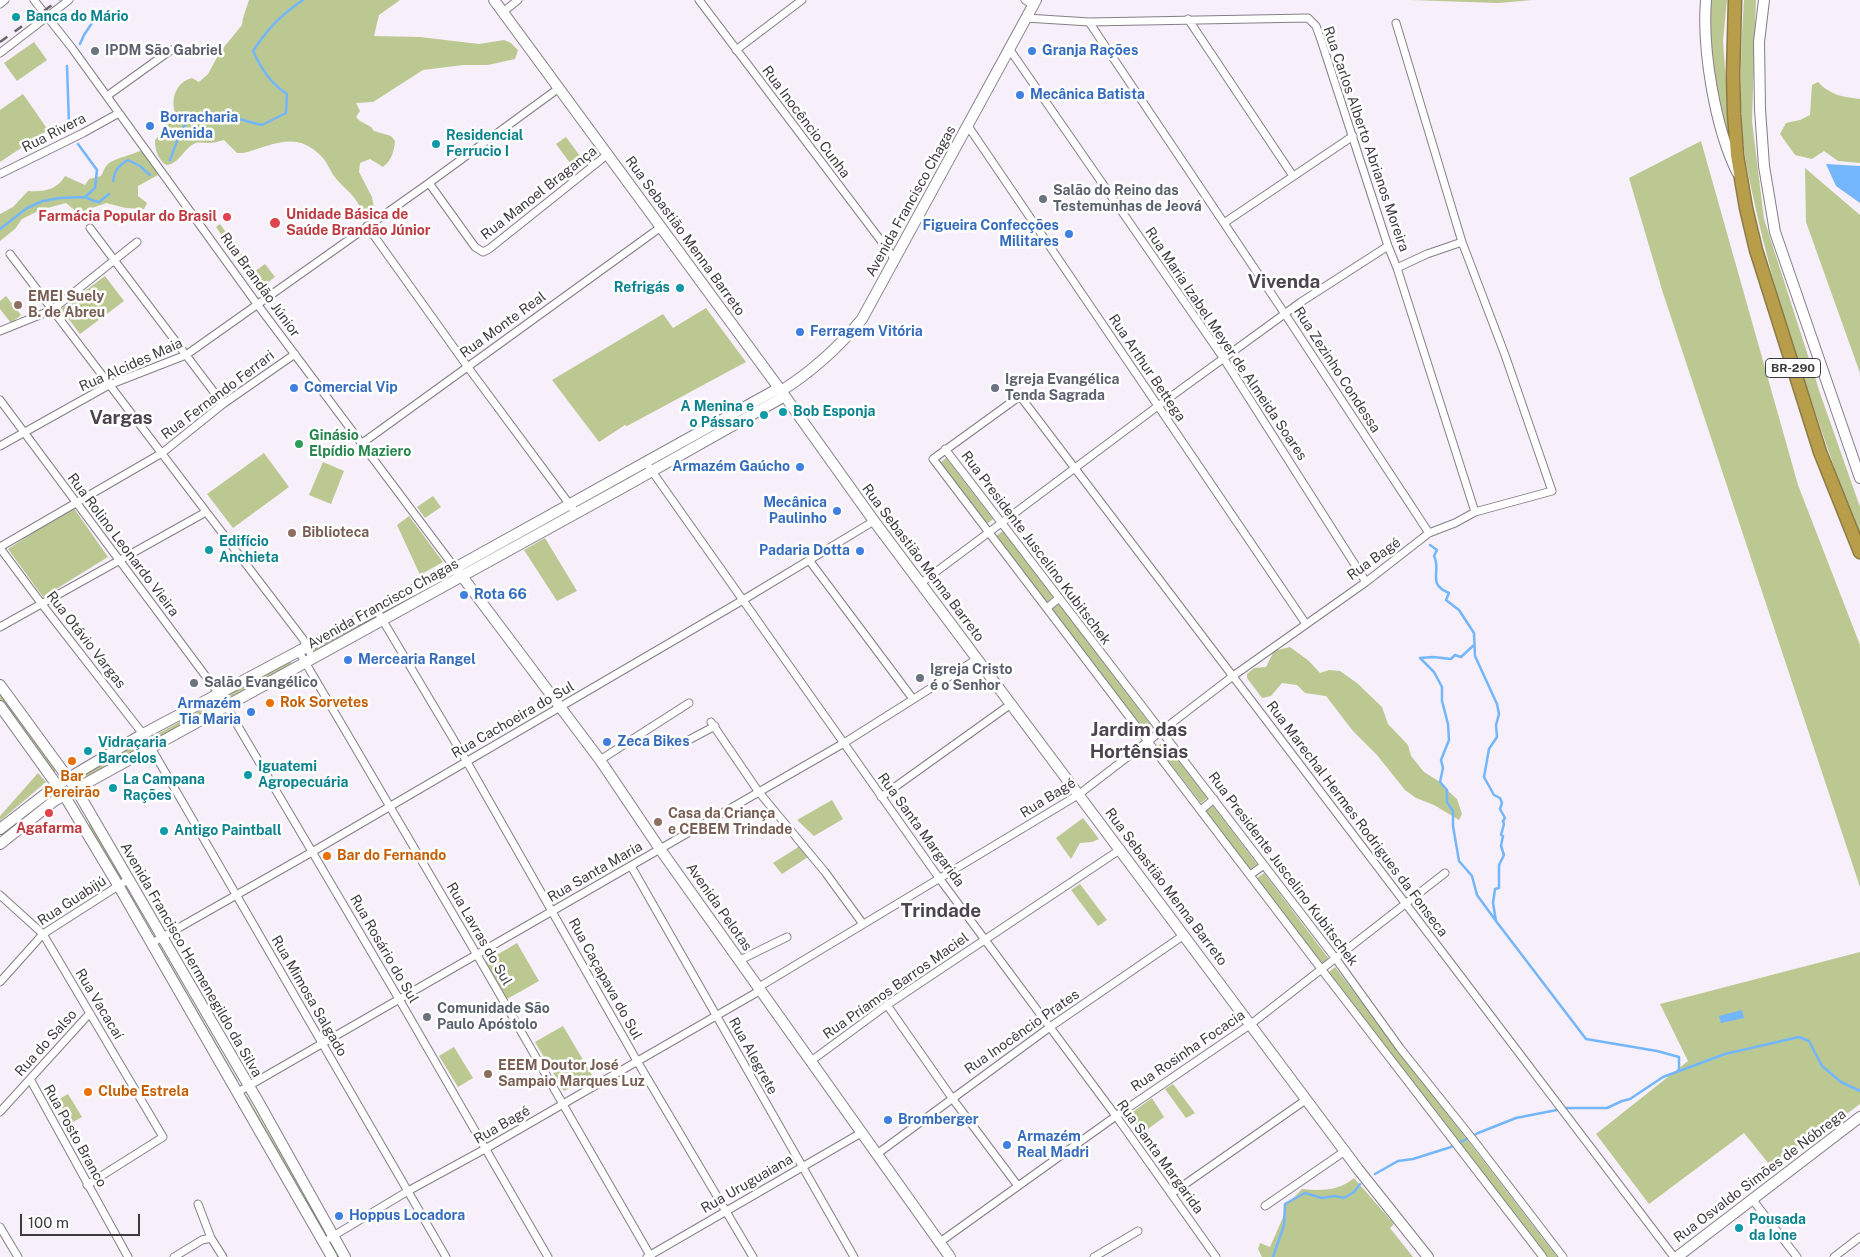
<!DOCTYPE html>
<meta charset="utf-8">
<style>
body{margin:0}
#map{position:relative;width:1860px;height:1257px;overflow:hidden;background:#f7eff9;font-family:"Public Sans",sans-serif}
canvas{display:block}
.scale{position:absolute;left:20px;top:1214px;width:120px;height:22px;box-sizing:border-box;border:2px solid #3e3b3f;border-top:0;padding-left:6px;font-size:15px;line-height:18px;white-space:nowrap;color:#3e3b3f;-webkit-text-stroke:4px #fff;paint-order:stroke}
</style>
<div id="map">
<canvas width="1860" height="1257"></canvas>
<div class="scale">100 m</div>
</div>
<script>
const g = document.querySelector('canvas').getContext('2d');
g.lineJoin = 'round';
function paint(path, color) {
  g.fillStyle = color;
  g.fill(path, 'evenodd');
}
function stroke(path, color, width, dash) {
  g.strokeStyle = color;
  g.lineWidth = width;
  g.lineCap = dash ? 'butt' : 'round';
  g.setLineDash(dash || []);
  g.stroke(path);
}
function label(font, color, halo, rows, align = 'center') {
  g.font = font + ' "Public Sans",sans-serif';
  g.lineWidth = 5;
  g.setLineDash([]);
  g.textBaseline = 'middle';
  g.strokeStyle = halo;
  g.fillStyle = color;
  for (const [text, x, y, turn = 0] of rows) {
    g.save();
    g.translate(x, y);
    g.rotate((+turn || 0) * Math.PI / 180);
    g.textAlign = isNaN(turn) ? turn : align;
    if (halo) g.strokeText(text, 0, 0);
    g.fillText(text, 0, 0);
    g.restore();
  }
}
paint(new Path2D(`
 M249,0H400L379,15L374,36L420,37L479,44L504,40L511,43L518,50L515,59L488,65H463L423,70L373,102L356,103L360,111L356,117L360,121L371,127L374,131L391,136L395,141C394,151 392,160 383,167L370,159L360,163L359,172L372,197L374,208L369,215L359,217L357,210L359,205C352,192 343,188 334,176C330,170 327,162 322,157C296,129 272,146 243,153H237L224,140C219,141 214,143 208,143C204,143 199,142 196,143C183,148 180,164 166,165C158,159 155,151 155,140L165,129L166,124L176,115C170,101 175,82 192,78L199,82L208,74L220,52L242,25L243,18Z
 M1411,0H1533L1498,3Z
 M1708,0H1727L1723,41L1729,125L1727,134L1708,44Z
 M1744,0H1756L1752,121L1764,219L1821,396L1860,507V540L1847,505C1816,412 1781,319 1759,223C1753,196 1746,168 1743,140C1739,94 1741,47 1744,0Z
 M34,42L47,60L17,81L4,63Z
 M1818,82C1830,95 1843,97 1860,99V163L1838,161L1824,151L1812,159L1795,155L1780,134L1786,123L1800,120L1810,115L1812,85Z
 M23,94L48,130L0,162V110Z
 M566,137L580,156L570,163L556,144Z
 M1701,141L1798,485L1860,645V887L1663,293L1629,178Z
 M144,149L158,175L138,186V196L147,203L144,209L126,208L106,203L78,213L66,203L40,210L22,219L15,229L0,241V214L13,207L28,191C44,192 57,190 65,176L85,185L89,179L101,176C103,173 104,168 107,165C113,158 134,155 144,149Z
 M1805,168L1860,215V373L1806,222Z
 M220,224L249,264L244,267L216,227Z
 M265,264L275,277L260,288L250,275Z
 M105,276L124,301L80,334L61,309Z
 M6,296L21,315L11,323L0,309V301Z
 M706,308L746,362L627,426L625,425L599,442L552,380L663,314L673,328Z
 M264,453L289,487L233,528L207,494Z
 M946,458L993,519L987,524L940,463Z
 M323,462L344,471L331,504L309,495Z
 M433,496L441,507L425,518L417,507Z
 M73,507L108,557L43,597L8,549Z
 M409,516L443,562L420,575L397,525Z
 M1003,531L1053,597L1047,602L996,536Z
 M545,538L577,591L557,601L524,550Z
 M1059,604L1153,728L1147,733L1052,609Z
 M370,616L372,621L312,654L310,650Z
 M1290,647L1309,661L1320,673L1329,670L1340,671L1357,683L1382,707L1388,724L1408,745L1411,756L1424,772L1440,782L1447,790L1457,799L1462,814L1459,820L1434,805L1416,798L1405,790L1377,755L1353,731L1326,696L1305,693L1297,685L1282,683L1271,696L1262,698L1247,678V674L1254,668L1266,667L1274,651Z
 M289,660L292,664L231,697L229,694Z
 M0,689L59,768L53,773L0,701Z
 M212,704L214,708L154,741L152,737Z
 M1164,742L1207,798L1201,803L1157,746Z
 M135,746L137,750L85,779L83,775Z
 M38,773L46,782L0,821V816Z
 M832,800L843,819L814,836L797,820Z
 M1213,806L1257,864L1250,869L1206,811Z
 M1083,818L1099,839L1092,842L1080,843L1071,859L1056,838Z
 M90,824L121,877L117,879L86,826Z
 M800,846L808,857L782,874L773,863Z
 M1264,873L1329,959L1322,964L1257,878Z
 M1080,884L1107,920L1098,926L1071,890Z
 M517,943L539,981L507,999L485,962Z
 M161,948L238,1081L234,1083L157,951Z
 M1860,952V1104L1773,1169L1744,1133L1649,1204L1596,1134L1688,1061L1660,1004Z
 M1335,967L1557,1257H1547L1329,972Z
 M563,1026L592,1075L564,1091L535,1042Z
 M454,1047L473,1078L458,1087L439,1056Z
 M1173,1084L1195,1113L1186,1118L1165,1089Z
 M68,1094L82,1117L66,1126L52,1103Z
 M247,1096L324,1228L321,1230L244,1098Z
 M1152,1098L1164,1117L1140,1135L1127,1116Z
 M1354,1178L1394,1224L1390,1228L1413,1257H1262L1258,1249L1260,1243L1270,1247L1284,1215L1285,1204C1292,1200 1296,1195 1302,1189C1320,1191 1339,1191 1354,1178Z`), '#bcc892');
paint(new Path2D(`
 M1826,164L1860,166V203L1836,186Z
 M1742,1010L1744,1018L1721,1023L1719,1016Z`), '#73b6fb');
stroke(new Path2D(`
 M80,44L84,35L98,14
 M67,66L69,124
 M78,144L97,170L95,188L85,197
 M170,160C174,150 177,139 182,130C199,99 236,120 262,125L286,113L287,94C270,83 261,68 253,51C268,28 280,16 303,0
 M113,181C115,170 118,166 128,160L140,166L150,175
 M0,229L27,208L43,201L60,198L85,197L94,201L99,202L109,194
 M1430,545L1437,550L1434,556C1442,571 1426,584 1449,593L1446,600L1459,610L1474,633L1475,656L1497,704L1499,714L1496,725L1497,737L1489,749L1484,777L1494,795L1500,798L1502,803L1500,809L1505,818L1503,821L1504,824L1501,835L1503,836L1501,846L1504,855L1499,865V888L1495,889L1493,903L1496,921L1586,1039L1657,1051L1679,1057V1071
 M1474,645L1461,657L1455,655L1451,659L1433,657L1420,658L1434,672L1442,687V701L1448,724L1449,740L1441,760L1443,768L1440,782L1447,790V802L1453,811V826L1459,861L1472,876L1477,895L1496,921
 M1375,1174L1398,1161L1413,1159L1451,1147L1478,1133L1516,1118L1567,1108H1607L1622,1101L1630,1099L1663,1077L1725,1054L1799,1037L1809,1041L1822,1066L1841,1082L1860,1091
 M1273,1257L1284,1225L1285,1204L1305,1193L1322,1198L1335,1196L1344,1198L1354,1192L1360,1184`), '#73b6fb', 2.5);
const street = new Path2D(`
 M34,0L72,48L257,304L455,568
 M699,0L894,258
 M1025,0L1033,5
 M0,4L5,0
 M503,12L518,0
 M1026,18L1089,22L1308,18L1316,26L1321,40L1388,246L1397,268L1427,254L1462,242L1396,23
 M1188,19L1293,176
 M1089,22L1285,314L1429,533
 M736,50L802,0
 M1010,50L1224,359L1366,582
 M0,53L69,0
 M107,96L171,50
 M968,126L1306,624
 M0,174L83,133L119,113
 M429,183L475,247L483,252L489,249L608,154
 M1224,223L1353,136
 M367,226L467,366L576,513
 M90,228L223,404
 M10,254L303,639L313,659
 M1397,268L1475,512L1552,491L1505,355L1462,242
 M0,331L52,310L137,242
 M0,400L219,694L399,999L548,1257
 M361,444L661,227
 M0,446L109,385L186,355L429,183L559,88
 M945,449L1336,959L1400,1048L1475,1142L1563,1257
 M649,467L939,878L1116,1116L1216,1257
 M0,547L162,453L223,404L295,354
 M0,548L41,603L143,734L446,1257
 M809,560L913,699
 M921,583L1158,406L1301,302L1388,246
 M1047,608L1059,598
 M376,609L467,762L637,1061L753,1257
 M0,627L206,512
 M298,650L477,955L651,1257
 M711,722L758,791L825,872L863,924
 M672,744L685,742L715,726
 M600,760L689,703
 M881,797L1011,704
 M1201,810L1214,799
 M631,866L854,1257
 M1250,875L1264,865
 M0,895L43,934L163,1137L87,1185
 M152,943L312,852L743,600L874,521
 M740,960L787,937
 M0,982L43,934L129,879
 M759,987L1078,795L1233,676L1366,582L1429,533L1455,523L1475,512
 M887,1005L952,1098L1018,1186
 M811,1061L887,1005L1121,849
 M30,1079L128,1257
 M238,1092L844,743L977,659
 M0,1112L90,1013
 M877,1154L1050,1027L1184,935
 M1171,1194L1307,1099
 M1752,1199L1797,1257
 M198,1204L211,1238L223,1257
 M1265,1206L1345,1151
 M0,1227L18,1257
 M330,1238L408,1191L485,1149L761,990
 M940,1242L1116,1116L1251,1024L1445,873
 M174,1257L202,1240L211,1238
 M647,1257L861,1133
 M1094,1257L1138,1231
 M1543,1257L1322,970L933,459L1020,396L1674,1257
 M1834,1257L1860,1237`);
const secondary = new Path2D(`
 M494,0L779,388L874,521L1358,1169L1428,1257
 M1706,0C1702,50 1715,127 1737,172
 M1764,0L1759,42L1760,109L1764,166L1775,232L1860,478
 M781,391C811,372 839,347 862,319L1036,0
 M458,571L600,760L660,849L950,1257
 M0,685L76,789L259,1103L345,1257
 M0,706L64,795L118,885L332,1257
 M0,829L57,785L143,734L455,568L779,388
 M0,844L54,801L629,484L785,396
 M1677,1257L1860,1117`);
const highway = new Path2D(`
 M1735,0L1733,75L1734,114L1737,155L1746,208L1756,250L1820,452L1860,552`);
stroke(street, '#857e87', 9);
stroke(secondary, '#857e87', 12);
stroke(highway, '#8d7b46', 15);
stroke(street, '#fff', 7);
stroke(secondary, '#fff', 10);
stroke(highway, '#b89d4a', 12);
stroke(new Path2D(`
 M0,42L59,0`), '#676368', 2.5, [9, 9]);
for (const [x, y, r, color] of [
 [16,17,5,"#0f9aa8"],
 [95,51,5,"#6b7280"],
 [1032,51,5,"#3f7fe0"],
 [1020,95,5,"#3f7fe0"],
 [150,126,5,"#3f7fe0"],
 [436,144,5,"#0f9aa8"],
 [1043,199,5,"#6b7280"],
 [227,217,5,"#e0444e"],
 [275,223,6,"#e0444e"],
 [1069,234,5,"#3f7fe0"],
 [680,288,5,"#0f9aa8"],
 [18,305,5,"#8d6e63"],
 [800,332,5,"#3f7fe0"],
 [294,388,5,"#3f7fe0"],
 [995,388,5,"#6b7280"],
 [783,412,5,"#0f9aa8"],
 [764,415,5,"#0f9aa8"],
 [299,444,5,"#2e9e5b"],
 [800,467,5,"#3f7fe0"],
 [837,511,5,"#3f7fe0"],
 [292,533,5,"#8d6e63"],
 [209,550,5,"#0f9aa8"],
 [860,551,5,"#3f7fe0"],
 [464,595,5,"#3f7fe0"],
 [348,660,5,"#3f7fe0"],
 [920,678,5,"#6b7280"],
 [194,683,5,"#6b7280"],
 [270,703,5,"#e8710a"],
 [251,712,5,"#3f7fe0"],
 [607,742,5,"#3f7fe0"],
 [88,751,5,"#0f9aa8"],
 [72,761,5,"#e8710a"],
 [248,775,5,"#0f9aa8"],
 [113,788,5,"#0f9aa8"],
 [49,813,5,"#e0444e"],
 [658,822,5,"#8d6e63"],
 [164,831,5,"#0f9aa8"],
 [327,856,5,"#e8710a"],
 [427,1017,5,"#6b7280"],
 [488,1074,5,"#8d6e63"],
 [88,1092,5,"#e8710a"],
 [888,1120,5,"#3f7fe0"],
 [1007,1145,5,"#3f7fe0"],
 [339,1216,5,"#3f7fe0"],
 [1739,1228,5,"#0f9aa8"]
]) {
  const dot = new Path2D();
  dot.arc(x, y, r, 0, 2 * Math.PI);
  g.fillStyle = color;
  g.fill(dot);
  stroke(dot, '#fff', 2);
}
for (const [x, y, w] of [
 [1793,368,55]
]) {
  const box = new Path2D();
  box.roundRect(x - w / 2, y - 9.5, w, 19, 4);
  g.fillStyle = '#fff';
  g.fill(box);
  stroke(box, '#3e3b3f', 1);
}
label('bold 12px', '#3e3b3f', null, [
 ["BR-290",1793,368]
]);
label('bold 14px', '#0d838f', '#fff', [
 ["Banca do Mário",26,17],
 ["Residencial",446,136],
 ["Ferrucio I",446,152],
 ["Refrigás",670,288,"right"],
 ["A Menina e",754,407,"right"],
 ["o Pássaro",754,423,"right"],
 ["Bob Esponja",793,412],
 ["Edifício",219,542],
 ["Anchieta",219,558],
 ["Vidraçaria",98,743],
 ["Barcelos",98,759],
 ["Iguatemi",258,767],
 ["Agropecuária",258,783],
 ["La Campana",123,780],
 ["Rações",123,796],
 ["Antigo Paintball",174,831],
 ["Pousada",1749,1220],
 ["da Ione",1749,1236]
], 'left');
label('bold 14px', '#5b616d', '#fff', [
 ["IPDM São Gabriel",105,51],
 ["Salão do Reino das",1053,191],
 ["Testemunhas de Jeová",1053,207],
 ["Igreja Evangélica",1005,380],
 ["Tenda Sagrada",1005,396],
 ["Igreja Cristo",930,670],
 ["é o Senhor",930,686],
 ["Salão Evangélico",204,683],
 ["Comunidade São",437,1009],
 ["Paulo Apóstolo",437,1025]
], 'left');
label('bold 14px', '#366cbe', '#fff', [
 ["Granja Rações",1042,51],
 ["Mecânica Batista",1030,95],
 ["Borracharia",160,118],
 ["Avenida",160,134],
 ["Figueira Confecções",1059,226,"right"],
 ["Militares",1059,242,"right"],
 ["Ferragem Vitória",810,332],
 ["Comercial Vip",304,388],
 ["Armazém Gaúcho",790,467,"right"],
 ["Mecânica",827,503,"right"],
 ["Paulinho",827,519,"right"],
 ["Padaria Dotta",850,551,"right"],
 ["Rota 66",474,595],
 ["Mercearia Rangel",358,660],
 ["Armazém",241,704,"right"],
 ["Tia Maria",241,720,"right"],
 ["Zeca Bikes",617,742],
 ["Bromberger",898,1120],
 ["Armazém",1017,1137],
 ["Real Madri",1017,1153],
 ["Hoppus Locadora",349,1216]
], 'left');
label('14px', '#3e3b3f', '#fff', [
 ["Rua Inocêncio Cunha",806,122,53],
 ["Rua Rivera",54,133,-27],
 ["Rua Carlos Alberto Abrianos Moreira",1366,139,71],
 ["Rua Manoel Bragança",539,193,-38],
 ["Avenida Francisco Chagas",911,201,-61],
 ["Rua Sebastião Menna Barreto",685,236,54],
 ["Rua Brandão Júnior",260,285,54],
 ["Rua Monte Real",503,325,-36],
 ["Rua Maria Izabel Meyer de Almeida Soares",1226,344,56],
 ["Rua Alcides Maia",131,365,-24],
 ["Rua Arthur Bettega",1147,368,56],
 ["Rua Zezinho Condessa",1337,370,57],
 ["Rua Fernando Ferrari",218,395,-37],
 ["Rua Rolino Leonardo Vieira",123,545,53],
 ["Rua Presidente Juscelino Kubitschek",1036,548,53],
 ["Rua Bagé",1374,559,-36],
 ["Rua Sebastião Menna Barreto",923,563,53],
 ["Avenida Francisco Chagas",383,604,-29],
 ["Rua Otávio Vargas",86,640,52],
 ["Rua Cachoeira do Sul",513,720,-30],
 ["Rua Bagé",1048,798,-32],
 ["Rua Marechal Hermes Rodrigues da Fonseca",1357,819,53],
 ["Rua Santa Margarida",921,830,54],
 ["Rua Presidente Juscelino Kubitschek",1283,869,53],
 ["Rua Santa Maria",595,872,-30],
 ["Rua Sebastião Menna Barreto",1166,887,53],
 ["Rua Guabijú",72,901,-33],
 ["Avenida Pelotas",719,907,55],
 ["Rua Lavras do Sul",479,934,60],
 ["Rua Rosário do Sul",384,949,60],
 ["Avenida Francisco Hermenegildo da Silva",191,960,60],
 ["Rua Caçapava do Sul",605,979,61],
 ["Rua Príamos Barros Maciel",896,986,-35],
 ["Rua Mimosa Salgado",309,996,60],
 ["Rua Vacacaí",99,1004,59],
 ["Rua Inocêncio Prates",1022,1032,-35],
 ["Rua do Salso",46,1043,-48],
 ["Rua Rosinha Focacia",1188,1051,-34],
 ["Rua Alegrete",753,1056,61],
 ["Rua Bagé",502,1125,-30],
 ["Rua Posto Branco",75,1136,61],
 ["Rua Santa Margarida",1160,1157,54],
 ["Rua Osvaldo Simões de Nóbrega",1760,1176,-37],
 ["Rua Uruguaiana",747,1184,-30]
]);
label('bold 14px', '#be3a42', '#fff', [
 ["Unidade Básica de",286,215],
 ["Saúde Brandão Júnior",286,231],
 ["Farmácia Popular do Brasil",217,217,"right"],
 ["Agafarma",49,829,"center"]
], 'left');
label('bold 14px', '#785e54', '#fff', [
 ["EMEI Suely",28,297],
 ["B. de Abreu",28,313],
 ["Biblioteca",302,533],
 ["Casa da Criança",668,814],
 ["e CEBEM Trindade",668,830],
 ["EEEM Doutor José",498,1066],
 ["Sampaio Marques Luz",498,1082]
], 'left');
label('bold 14px', '#27864d', '#fff', [
 ["Ginásio",309,436],
 ["Elpídio Maziero",309,452]
], 'left');
label('bold 14px', '#c56008', '#fff', [
 ["Rok Sorvetes",280,703],
 ["Bar",72,777,"center"],
 ["Pereirão",72,793,"center"],
 ["Bar do Fernando",337,856],
 ["Clube Estrela",98,1092]
], 'left');
label('bold 19px', '#4b454d', '#fff', [
 ["Vivenda",1284,282],
 ["Vargas",121,418],
 ["Jardim das",1139,730],
 ["Hortênsias",1139,752],
 ["Trindade",941,911]
]);
</script>
